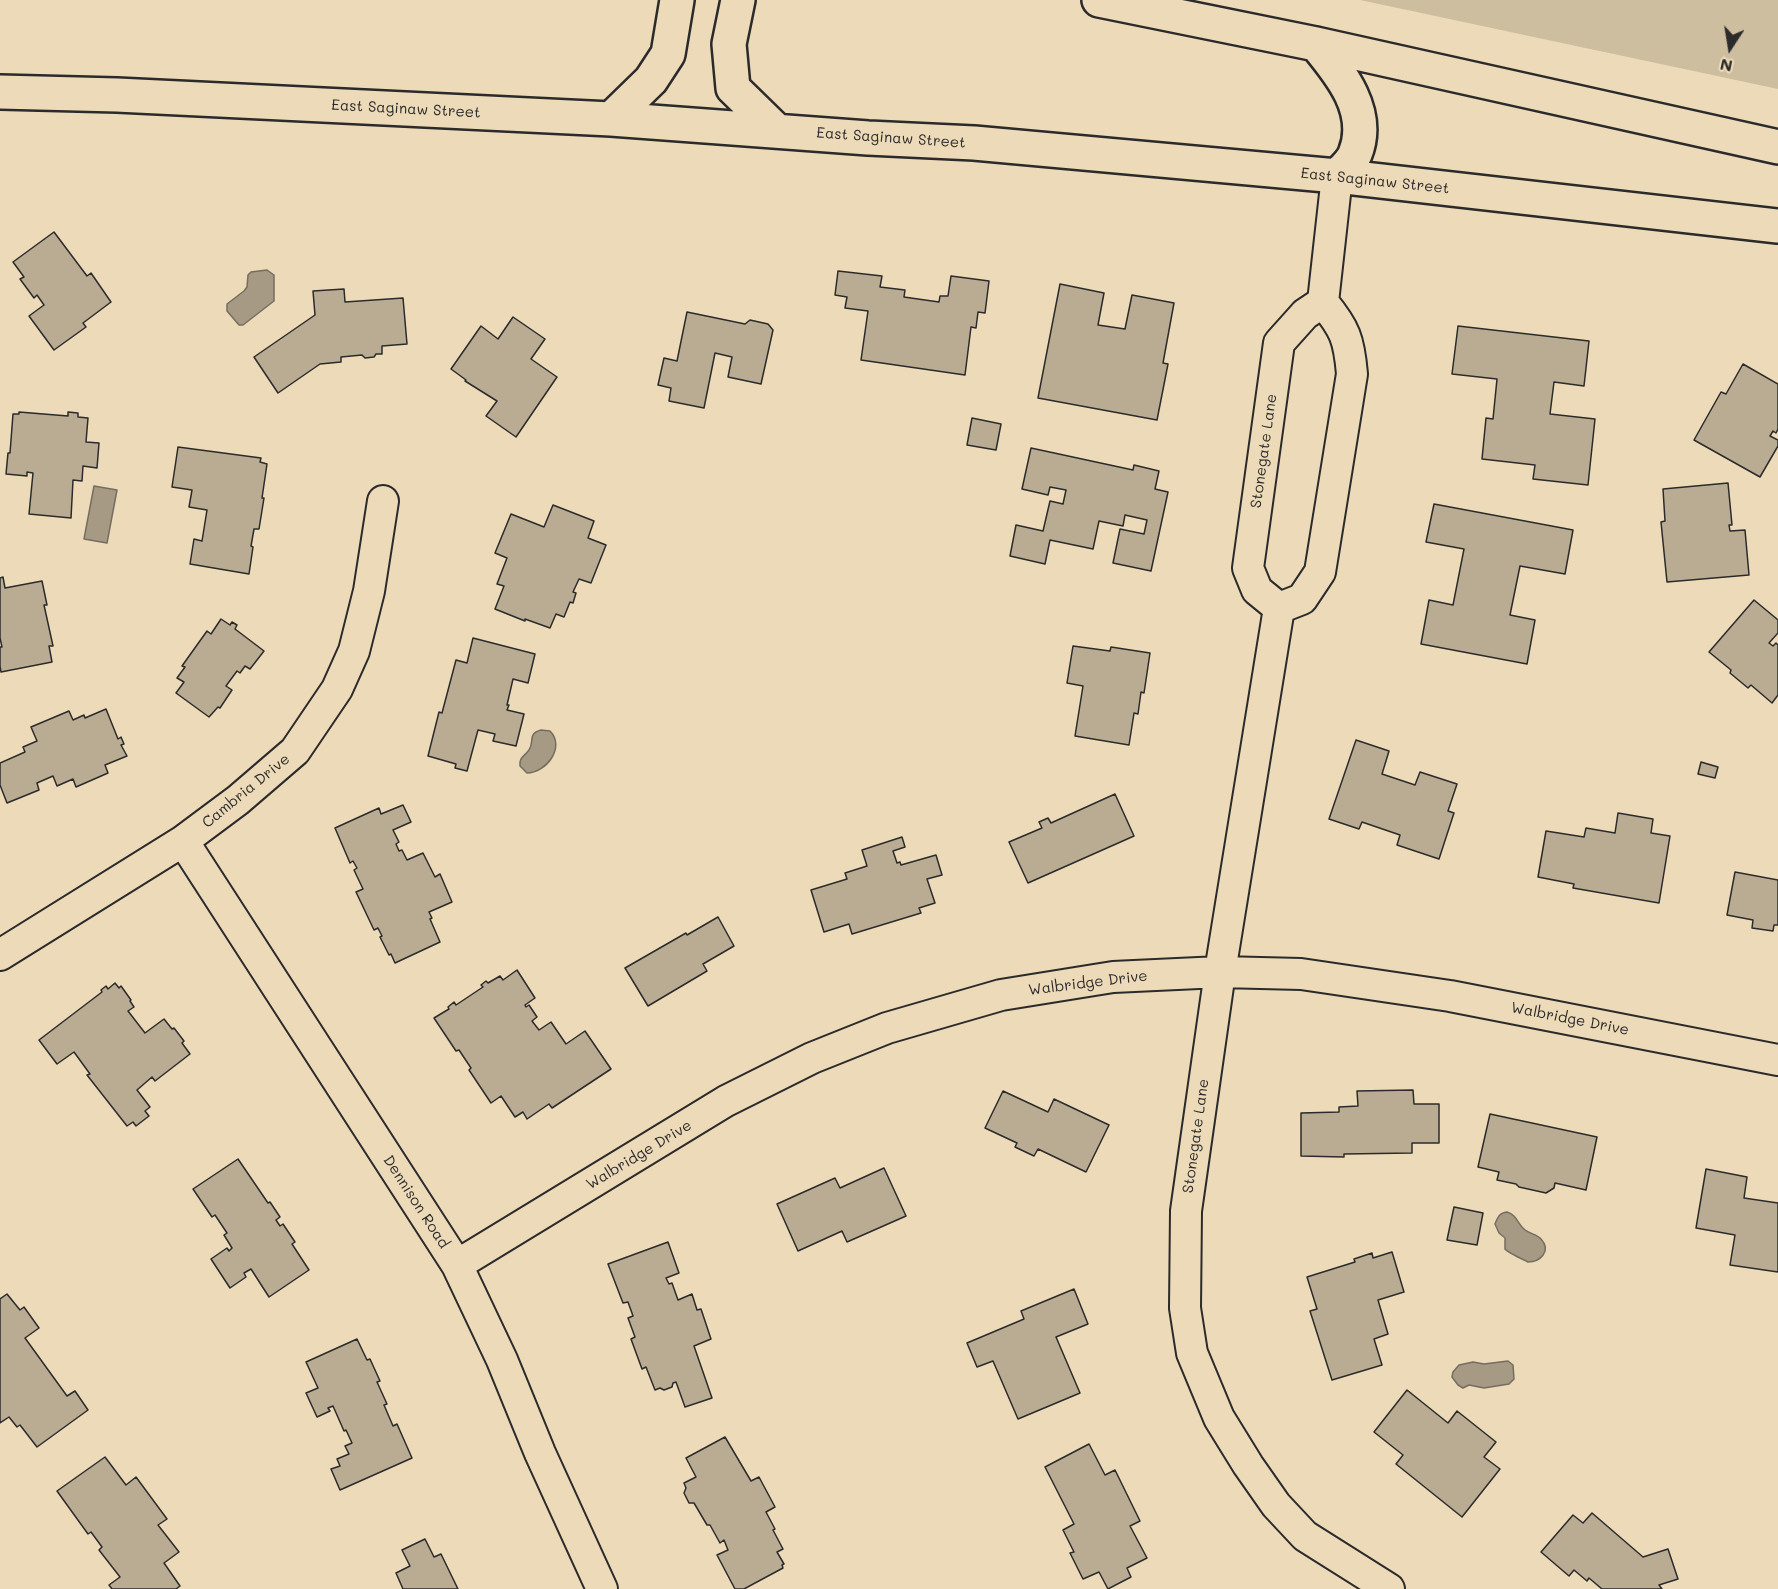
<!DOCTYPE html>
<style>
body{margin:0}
#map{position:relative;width:1778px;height:1589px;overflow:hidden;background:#eddab8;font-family:Mali,sans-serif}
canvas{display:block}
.north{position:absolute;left:1700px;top:18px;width:60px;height:60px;-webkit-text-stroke:4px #eddab8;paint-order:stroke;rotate:192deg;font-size:16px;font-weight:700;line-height:24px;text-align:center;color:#2b2b2b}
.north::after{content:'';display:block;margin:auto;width:21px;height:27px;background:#2b2b2b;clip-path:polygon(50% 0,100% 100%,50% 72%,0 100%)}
</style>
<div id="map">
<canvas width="1778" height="1589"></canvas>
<div class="north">N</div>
</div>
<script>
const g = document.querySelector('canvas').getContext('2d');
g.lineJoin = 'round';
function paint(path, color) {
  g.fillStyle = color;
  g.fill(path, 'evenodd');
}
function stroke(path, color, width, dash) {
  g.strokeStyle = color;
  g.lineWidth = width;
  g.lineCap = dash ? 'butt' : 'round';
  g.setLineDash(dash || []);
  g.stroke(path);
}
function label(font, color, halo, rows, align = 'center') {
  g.font = font + ' Mali,sans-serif';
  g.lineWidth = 4.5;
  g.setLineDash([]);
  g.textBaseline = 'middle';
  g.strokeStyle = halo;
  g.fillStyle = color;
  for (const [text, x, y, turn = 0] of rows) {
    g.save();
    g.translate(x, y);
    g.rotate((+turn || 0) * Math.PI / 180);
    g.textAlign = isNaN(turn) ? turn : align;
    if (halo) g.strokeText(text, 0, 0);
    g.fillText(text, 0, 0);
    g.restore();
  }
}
paint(new Path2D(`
 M1360,0H1778V89Z`), '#cebea0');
const water = new Path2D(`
 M267,270L274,275V301L243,325H239L227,311V304L244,291L247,287L248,275L251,272Z
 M94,486L117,490L107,543L84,539Z
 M541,730L550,731C566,747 546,773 527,773L520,766C519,757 524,757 529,750C535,741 527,734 541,730Z
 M1507,1212C1517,1215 1517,1223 1524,1229C1529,1234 1537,1234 1541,1239C1552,1251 1540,1262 1528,1262C1524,1260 1507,1252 1505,1249V1238L1499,1233L1495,1224C1498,1217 1499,1213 1507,1212Z
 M1508,1361L1513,1365L1514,1379L1509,1384L1484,1388L1469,1385L1463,1388L1458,1385L1452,1377L1453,1372L1459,1365L1473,1362L1484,1364Z`);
paint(water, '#a69a84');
stroke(water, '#756e60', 1.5);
const building = new Path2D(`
 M54,232L87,276L91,273L111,302L83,323L86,327L54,350L29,316L44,305L37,295L34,298L20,279L24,277L13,262Z
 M838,271L882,276L880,287L905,290L904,297L939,302L940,296H948L951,276L989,281L985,313L978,312L976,328L971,327L965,375L861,360L868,311L845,308L847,297L835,295Z
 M1060,284L1104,293L1098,325L1125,329L1132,295L1174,303L1163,363L1168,364L1157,420L1038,398Z
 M344,289L345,302L403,298L407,344L382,346V354H376L374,357L365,358L362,355L341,357V362L320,364L278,393L254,357L315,315L313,291Z
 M687,312L745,324L750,320L768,324L773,330L761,384L728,377L732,357L715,353L704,408L669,401L671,388L658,385L664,358L677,361Z
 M513,317L545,339L531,359L557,377L516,437L486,416L497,401L465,381L466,380L451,369L481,326L498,339Z
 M1458,326L1589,341L1584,386L1554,382L1550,414L1595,419L1588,485L1533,479L1535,465L1482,459L1486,418L1493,419L1497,379L1452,374Z
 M1743,364L1778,384V429L1776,433L1773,431L1770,436L1778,440V446L1760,477L1694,440L1721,392L1726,394Z
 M19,412L68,416V412L78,413V417L88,418L86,442L99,443L97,468L83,466L82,481L73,480L71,518L29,514L33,473L27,472V476L6,474L8,453H10L13,414H19Z
 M972,418L1001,424L996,450L967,445Z
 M178,447L261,458L260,462L267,464L262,498H264L259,529H254L251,546L253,547L249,574L190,564L194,539L202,541L207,510L189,507L192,490L172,487Z
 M1031,448L1133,470L1134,465L1159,471L1155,489L1168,492L1151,571L1113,563L1120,529L1144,534L1147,520L1125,515L1123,526L1099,521L1093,549L1050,540L1045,564L1010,556L1016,525L1043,531L1050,501L1063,504L1066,490L1050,487L1048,495L1022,489Z
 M1728,483L1732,525H1729L1730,531L1745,530L1749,575L1667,582L1661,522L1665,521L1663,489Z
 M1434,504L1573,530L1565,574L1520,566L1510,615L1535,620L1527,664L1421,644L1429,600L1453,605L1464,549L1426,542Z
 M553,505L594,521L588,538L606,545L591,583L579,579L573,592L576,593L573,603L570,602L564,617L556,614L550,628L525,619V621L495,609L504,586L497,584L507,558L495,553L511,514L544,527Z
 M3,577L5,588L42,581L47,605H44L53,646H49L52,662L1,672L0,666V647H2L0,638V578Z
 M1754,600L1778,620V633L1769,643L1773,646L1776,643L1778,645V695L1772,703L1751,685L1748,688L1730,673L1731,670L1709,652Z
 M221,619L230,625L232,622L237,625L235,629L264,651L250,669L245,666L240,673L237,671L226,686L232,690L220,708L218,707L209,717L176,693L184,682L177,678L185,667L182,666L207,631L211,634Z
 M473,638L535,654L528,683L513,679L507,705H509L507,710L524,714L516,746L493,741L495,734L478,730L467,771L455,768L456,764L428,756L439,712L442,713L456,660L467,663Z
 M1073,646L1110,651L1111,647L1150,653L1144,693L1141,692L1138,714L1134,713L1129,745L1075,736L1083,686L1067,683Z
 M106,709L118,739L121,737L124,744L121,745L127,756L105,765L108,773L76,787L73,779L57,786L53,776L37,783L39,790L7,803L0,785V763L25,752L23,747L37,741L31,727L69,711L73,720L84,715L85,718Z
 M1356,740L1389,751L1382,774L1415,785L1420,772L1457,784L1448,811L1454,813L1439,859L1397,845L1400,835L1362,822L1359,829L1329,819Z
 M1701,762L1718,767L1715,778L1698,774Z
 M1115,794L1134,836L1028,883L1009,842L1042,828L1039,822L1048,818L1051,823Z
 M403,805L411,822L393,830L399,842L396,844L399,851L402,850L407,860L423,853L435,877L440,874L452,902L429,912L432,918L430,919L440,942L395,963L391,954L389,955L380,937L382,936L378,928L374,930L356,892L363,889L354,870L357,868L353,861L350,863L335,828L379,808L381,814Z
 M1618,813L1653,819L1651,833L1670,836L1659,903L1573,888L1574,884L1538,877L1546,831L1584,837L1586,828L1615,833Z
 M902,837L905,847L893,851L897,863L900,862L901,865L936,855L942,875L927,879L935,903L919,908L921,913L852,934L849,924L824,932L811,890L847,879L845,873L867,866L862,850Z
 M1735,872L1778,880V925H1774L1773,931L1752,928L1753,920L1727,915Z
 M718,917L734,946L703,964L707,971L648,1006L625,968L686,933L687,935Z
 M517,970L535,998L525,1005L526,1007L529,1005L537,1017L532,1021L539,1030L551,1022L566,1044L585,1031L611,1069L552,1108L549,1104L527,1119L523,1112L515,1117L501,1096L491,1103L469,1070L471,1068L459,1050L456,1051L434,1018L449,1009L448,1007L454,1002L456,1005L483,987L481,985L486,981L488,983L500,976L503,980Z
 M115,983L119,988L121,986L131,1000L130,1001L134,1007L128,1011L145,1033L164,1019L172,1029L174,1028L184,1041L182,1043L190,1054L155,1081L152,1077L137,1090L150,1107L145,1111L149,1116L136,1126L133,1122L127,1126L87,1075L90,1074L74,1052L57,1064L39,1040L102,992L101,990L106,986L108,989Z
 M1413,1090L1414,1104H1439V1143H1412V1153L1344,1154V1157L1301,1156V1113L1339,1112V1107L1358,1106L1357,1091Z
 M1003,1091L1048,1112L1054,1099L1109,1125L1086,1172L1038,1149L1034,1156L1015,1147L1017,1143L985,1128Z
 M1490,1114L1597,1137L1586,1190L1555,1183L1554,1188L1546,1193L1519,1187L1516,1184L1497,1180L1499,1172L1478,1167Z
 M238,1159L268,1203L270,1202L280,1217L276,1220L280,1226L283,1224L295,1242L292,1244L309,1270L269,1297L251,1269L244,1273L246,1277L230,1288L211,1259L227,1248L229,1251L232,1248L224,1235L227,1233L215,1215L212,1217L193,1189Z
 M884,1168L906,1216L847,1242L842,1231L798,1251L777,1204L835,1178L840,1188Z
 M1706,1169L1747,1177L1744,1198L1778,1203V1272L1730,1265L1735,1235L1696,1228Z
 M1454,1207L1483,1213L1477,1245L1447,1240Z
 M668,1242L679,1273L666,1278L669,1284L672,1283L678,1300L692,1294L697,1310L701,1309L711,1339L694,1346L712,1398L685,1407L676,1382L673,1383L672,1387L664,1390L660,1388L655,1390L646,1367L642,1369L631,1339L635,1337L628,1318L633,1316L628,1302L623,1303L608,1264Z
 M1392,1252L1404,1292L1378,1300L1388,1334L1374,1339L1382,1365L1332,1380L1310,1311L1317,1309L1307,1277L1355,1262L1354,1259L1372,1253L1373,1258Z
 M1074,1289L1088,1324L1056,1337L1080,1393L1018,1419L993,1361L977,1367L967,1343L1024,1319L1021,1311Z
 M7,1294L20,1310L24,1307L39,1328L25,1338L67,1396L75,1391L88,1410L37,1447L20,1425L17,1427L9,1417L0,1423V1299Z
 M357,1339L367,1360L370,1359L380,1381L377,1382L387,1404L384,1405L393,1426L397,1424L412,1458L340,1490L331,1469L340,1466L337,1459L349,1454L345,1446L352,1443L346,1430L344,1431L333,1406L328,1408L330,1411L317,1417L306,1393L318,1388L306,1362Z
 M1407,1390L1448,1423L1457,1411L1496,1442L1484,1457L1500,1469L1462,1517L1396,1464L1403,1455L1374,1432Z
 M725,1437L751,1481L759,1477L775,1507L766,1512L775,1529L773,1530L783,1549L777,1552L784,1564L782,1565L783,1568L744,1589H735L717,1555L728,1550L724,1540L720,1543L710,1525H707L694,1503H689L684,1493L686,1488L684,1483L696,1477L686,1458Z
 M1089,1444L1105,1475L1115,1470L1140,1521L1130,1526L1147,1558L1127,1568L1131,1577L1108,1589L1099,1572L1083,1579L1070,1553L1074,1552L1063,1530L1074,1524L1045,1467Z
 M105,1457L126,1485L136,1477L167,1519L158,1525L179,1552L164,1563L180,1586L176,1589H112L109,1585L120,1577L99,1550L102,1547L91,1532L88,1534L57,1491Z
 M1592,1513L1643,1557L1668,1549L1678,1579L1659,1585L1662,1589H1602L1589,1578L1587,1581L1574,1570L1569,1576L1541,1552L1573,1515L1583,1523Z
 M425,1539L434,1557L441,1554L458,1589H403L396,1573L410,1566L402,1550Z`);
paint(building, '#baac93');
stroke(building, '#2b2b2b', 1.5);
const minor = new Path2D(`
 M1279,608L1220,972L1186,1211L1185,1308L1192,1353L1219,1418L1248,1465L1276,1505L1305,1536L1389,1589
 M1279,608L1302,599L1320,572L1352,374C1349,339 1345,329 1323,302L1337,176
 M1279,608L1257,590L1248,568L1279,343L1305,314L1323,302
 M183,841L457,1265L502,1360L540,1453L602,1589
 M0,955L183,841L238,800L295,751L337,689L354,651L369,591L383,501
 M457,1265L726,1101L812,1058L887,1028L1001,995L1113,977L1220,972L1301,974L1450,996L1778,1060`);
const primary = new Path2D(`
 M738,0L729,44L733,88L776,130
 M1099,0L1316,44L1778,147
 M1316,44C1341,74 1372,112 1355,154C1352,162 1343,170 1337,176
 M0,92L117,95L611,119L868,138L974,143L1337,176L1778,226
 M611,119L651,80L668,54L677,0`);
stroke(minor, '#2b2b2b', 34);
stroke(primary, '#2b2b2b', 38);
stroke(minor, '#eddab8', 30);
stroke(primary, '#eddab8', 33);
label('15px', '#2b2b2b', '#eddab8', [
 ["East Saginaw Street",406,109,3],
 ["East Saginaw Street",891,138,4],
 ["East Saginaw Street",1375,181,6],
 ["Stonegate Lane",1264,451,-82],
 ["Cambria Drive",246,791,-39],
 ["Walbridge Drive",1088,983,-7],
 ["Walbridge Drive",1570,1019,11],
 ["Stonegate Lane",1196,1136,-82],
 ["Walbridge Drive",639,1155,-31],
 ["Dennison Road",416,1202,57]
]);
</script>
